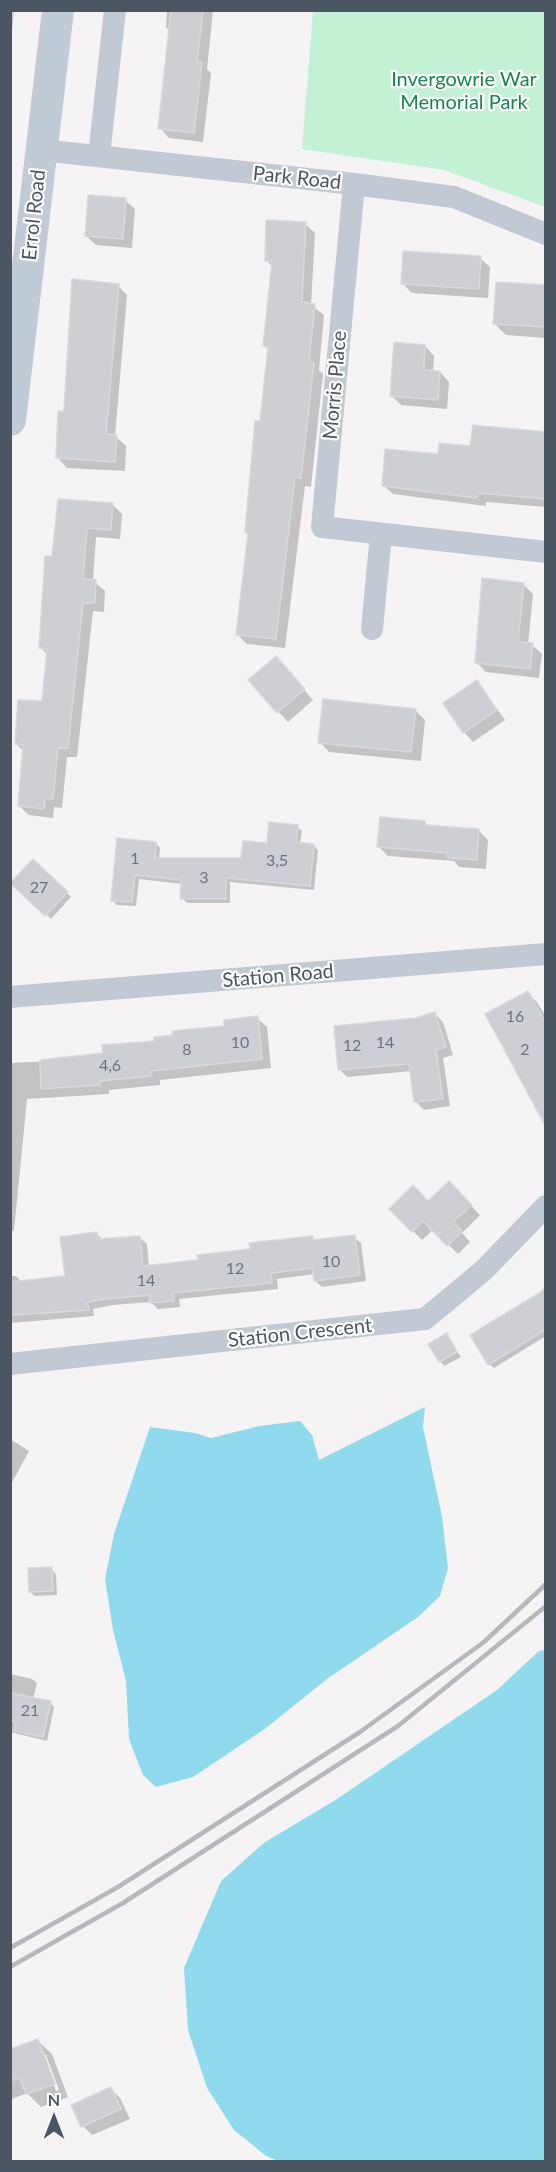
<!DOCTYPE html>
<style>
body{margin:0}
#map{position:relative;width:556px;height:2172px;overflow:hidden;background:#f5f3f3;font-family:Lato,sans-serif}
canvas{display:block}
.frame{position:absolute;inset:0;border:12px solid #4a5661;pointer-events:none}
.north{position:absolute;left:24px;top:2088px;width:60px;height:60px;-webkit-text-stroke:4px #fff;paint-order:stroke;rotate:0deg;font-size:16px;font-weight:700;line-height:24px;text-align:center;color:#4a5661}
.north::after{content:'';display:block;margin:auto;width:21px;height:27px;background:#4a5661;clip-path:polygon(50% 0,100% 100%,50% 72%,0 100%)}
</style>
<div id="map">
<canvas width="556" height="2172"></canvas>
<div class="frame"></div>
<div class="north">N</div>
</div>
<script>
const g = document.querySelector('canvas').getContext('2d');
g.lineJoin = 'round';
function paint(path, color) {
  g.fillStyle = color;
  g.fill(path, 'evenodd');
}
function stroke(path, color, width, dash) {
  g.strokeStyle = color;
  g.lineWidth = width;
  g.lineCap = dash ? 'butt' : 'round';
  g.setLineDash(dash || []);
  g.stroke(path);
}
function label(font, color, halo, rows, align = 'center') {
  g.font = font + ' Lato,sans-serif';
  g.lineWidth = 4.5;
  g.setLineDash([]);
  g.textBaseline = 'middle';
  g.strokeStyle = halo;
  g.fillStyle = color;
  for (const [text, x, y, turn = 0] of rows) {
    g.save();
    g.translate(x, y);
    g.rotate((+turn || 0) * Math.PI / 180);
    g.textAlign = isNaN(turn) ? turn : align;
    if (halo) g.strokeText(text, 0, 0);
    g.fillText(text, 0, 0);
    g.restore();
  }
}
paint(new Path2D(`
 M313,11H545V207L444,170L302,149Z`), '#c3f1d5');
paint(new Path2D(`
 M425,1407L423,1427L442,1517L448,1568L440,1596L418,1617L327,1679L266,1728L193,1777L156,1787L143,1775L129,1739L126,1681L113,1630L105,1579L114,1534L150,1427L195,1433L211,1438L259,1426L300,1421L312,1435L319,1460Z
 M545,1650V2161L281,2162L266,2156L234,2130L207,2088L188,2030L184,1968L221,1881L265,1842L334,1801L497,1690L539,1651Z`), '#90daee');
paint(new Path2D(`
 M10,10H14L10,55Z
 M167,10H213L207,69L211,73L203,142L169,138L160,128L170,32L166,27Z
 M125,200L135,209L132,248L96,245L86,236Z
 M305,224L315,233L311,305L324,315L319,370L323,374L311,487L305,486L285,648L247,644L237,634L269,350L265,346L273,267L266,260Z
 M480,258L490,267L488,298L412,293L403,284Z
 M118,286L127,295L115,436L126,446L125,471L67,468L58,458L65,413Z
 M546,287V338L506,335L494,323Z
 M425,346L434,356L433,372H440L449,382L447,409L401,405L392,396Z
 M546,440V507L486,502V506L393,494L383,485L439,455L472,447Z
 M112,504L122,514L120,539L96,537L93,581L105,591L104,612L93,611L77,757H67L62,808L54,807L53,818L29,815L19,806L24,751L16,744L44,703L48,655L41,648L54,557Z
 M523,584L533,594L528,644L532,645L542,654L539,678L486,672L477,663Z
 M285,668L313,700L288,722L250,681Z
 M477,682L505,720L473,742L464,732Z
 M415,710L425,720L421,761L329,752L320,742Z
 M425,823L429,827L479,831L488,840L486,869L459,867L454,861L388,856L379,847Z
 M297,827L302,831L300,844L313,845L318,850L314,890L230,882V903H187L182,898V884L139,879L136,906L117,905L112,900L156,843L160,848L159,859L242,860Z
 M33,861L71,897L51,919L12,883Z
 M528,993L537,1002L546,1017V1123Z
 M435,1014L443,1022L453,1055L443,1058L450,1106L424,1110L416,1102L412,1071L347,1077L339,1069L416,1020Z
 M257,1018L267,1027L271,1068L160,1080V1085L109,1090V1094L27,1099L14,1231H10V1063L71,1060L104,1054Z
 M449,1183L480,1215L462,1233L470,1242L458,1254L433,1230L422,1240L391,1209L428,1203Z
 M97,1234L103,1240L140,1238L147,1244L149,1267L200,1262L312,1237L316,1241L354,1237L361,1243L366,1281L322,1287L315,1281L314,1274L277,1279L278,1289L179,1299L180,1307L158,1309L151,1302L112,1305L93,1309L94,1316L10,1323V1276H16L22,1282L66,1278Z
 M546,1286V1336L494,1368L489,1364L534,1298Z
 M446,1335L461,1357L444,1366L440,1361Z
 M10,1439L29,1451L10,1486Z
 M51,1569L56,1574L57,1595L35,1596L30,1592Z
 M10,1674L32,1679L37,1683L33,1699L50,1702L54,1707L47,1741L10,1732Z
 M38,2041L52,2054L68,2097L41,2107L27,2093L10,2100V2051ZM43,2055H46L59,2090L56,2091Z
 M111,2089L120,2098L130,2119L92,2135L83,2126Z`), '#0003');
const building = new Path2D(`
 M171,10H203L197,62H202L194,133L158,129Z
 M88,195L126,198L123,239L85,236Z
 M266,220L306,222L302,302L315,304L309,362L314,363L301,478H295L276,639L236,635L248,533L245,532L255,421H260L268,347L263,346L272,261H265Z
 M403,251L481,256L479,289L401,284Z
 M72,279L119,284L106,434L117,435L115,462L56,458L58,411H64Z
 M496,282L546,285V327L493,324Z
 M394,342L425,345L424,370L440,371L438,400L390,396Z
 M473,425L546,432V499L478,493L477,498L382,486L385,449L438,454L439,443L470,446Z
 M58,499L113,503L111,530L87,528L83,579L96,580L95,603H83L68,748H58L53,799L45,798L44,809L18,806L23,745L15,744L18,700L42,701L47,649L39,648L45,556H52Z
 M482,578L524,583L518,642L533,643L530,669L475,663Z
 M276,656L305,689L277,713L248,680Z
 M477,680L497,710L463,733L443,703Z
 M323,699L416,709L411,752L318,743Z
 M380,817L425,821V825L479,829L477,860L448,858V853L377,847Z
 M269,822L298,825L296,842L314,844L310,886L226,878V899H180L181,880L135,875L132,902L111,901L117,838L156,842L155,858H241L243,841L267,843Z
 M33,859L68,892L45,916L10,883Z
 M528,991L546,1024V1127L485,1014Z
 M435,1012L446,1047L436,1050L443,1099L414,1102L409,1064L338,1070L334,1026L416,1018Z
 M258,1016L262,1059L151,1071L152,1076L100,1081V1085L41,1089L40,1060L103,1053L102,1045L154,1041V1037L173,1035L172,1031L224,1026V1020Z
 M449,1181L472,1205L453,1222L462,1231L447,1246L423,1221L412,1232L389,1209L413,1185L428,1201Z
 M97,1232L98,1239L140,1236L143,1266L198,1260L197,1255L250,1249L249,1243L313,1236V1240L355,1235L360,1275L314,1281L312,1268L271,1273L272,1283L173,1293L174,1301L150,1303V1295L105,1299L87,1302L89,1310L10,1315V1282L65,1276L60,1237Z
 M546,1289V1329L488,1365L470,1335Z
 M447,1333L457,1352L439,1362L428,1344Z
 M52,1567L53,1591L29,1592L28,1568Z
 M10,1693L51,1701L43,1737L14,1731L16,1722L10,1720Z
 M38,2039L55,2084L26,2094L20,2078L10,2081V2049Z
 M111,2087L121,2109L81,2127L71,2105Z`);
paint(building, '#cdcfd5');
stroke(building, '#d7d9de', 1.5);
stroke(new Path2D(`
 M41,150L354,184L454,197L546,234
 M99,156L115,10
 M354,184L322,527L546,552
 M372,629L381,534
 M10,997L546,954
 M10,1364L425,1319L484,1270L546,1206`), '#c1cad2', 22);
stroke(new Path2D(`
 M10,420L58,10`), '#c1cbd6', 32);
stroke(new Path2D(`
 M10,1948L118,1887L360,1732L484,1642L546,1584
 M10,1967L123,1903L398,1726L546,1606`), '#b5b8bd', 4.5);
label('16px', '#6b747e', null, [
 ["1",135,859],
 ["3,5",277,861],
 ["3",204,878],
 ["27",39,888],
 ["16",515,1017],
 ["10",240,1043],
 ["14",385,1043],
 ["12",352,1046],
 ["8",187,1050],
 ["2",525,1050],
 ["4,6",110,1066],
 ["10",331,1262],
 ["12",235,1269],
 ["14",146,1281],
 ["21",30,1711]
]);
label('20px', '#17864f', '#fff', [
 ["Invergowrie War",464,80],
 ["Memorial Park",464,103]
]);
label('20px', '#4a5661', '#fff', [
 ["Park Road",297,178,6],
 ["Errol Road",34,215,-84],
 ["Morris Place",335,385,-85],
 ["Station Road",278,976,-5],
 ["Station Crescent",300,1333,-6]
]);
</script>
